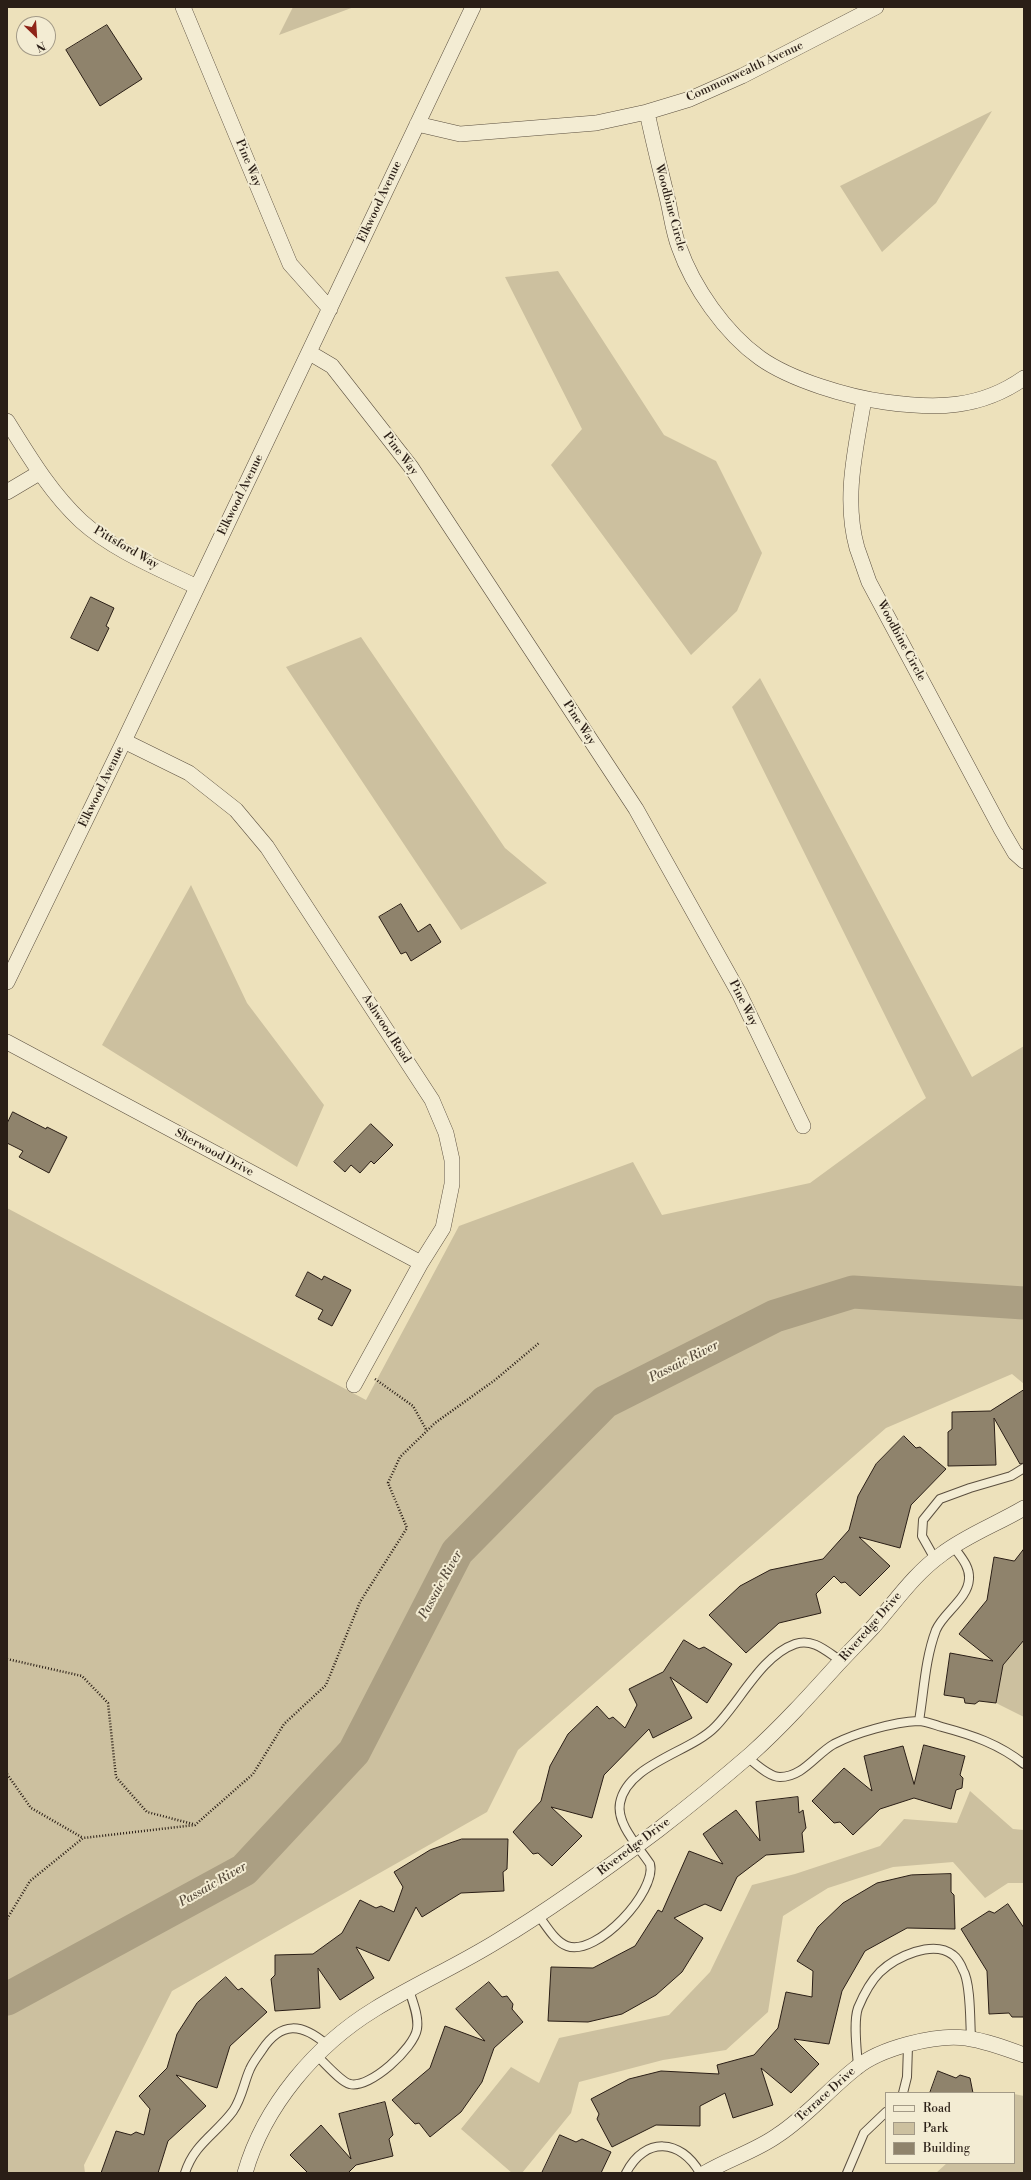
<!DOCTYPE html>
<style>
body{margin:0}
#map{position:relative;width:1031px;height:2180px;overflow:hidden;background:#ede1bb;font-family:"Libre Bodoni",serif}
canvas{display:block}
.frame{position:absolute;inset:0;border:8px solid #2a1e16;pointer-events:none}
.legend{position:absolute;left:885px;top:2092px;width:130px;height:72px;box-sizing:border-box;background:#f3ecd3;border:1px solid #a39a87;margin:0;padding:5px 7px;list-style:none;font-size:12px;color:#2a1e16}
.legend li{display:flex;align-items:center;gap:8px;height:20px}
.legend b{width:20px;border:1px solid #a39a87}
.north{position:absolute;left:16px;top:16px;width:40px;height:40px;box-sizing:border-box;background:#f3ecd3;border:1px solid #a39a87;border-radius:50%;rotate:155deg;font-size:11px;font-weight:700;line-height:16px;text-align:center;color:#2a1e16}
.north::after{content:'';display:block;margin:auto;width:14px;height:18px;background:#8f2418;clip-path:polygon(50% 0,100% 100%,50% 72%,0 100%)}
</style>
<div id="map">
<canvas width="1031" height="2180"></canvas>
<div class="frame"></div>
<ul class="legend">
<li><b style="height:5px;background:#f3ecd3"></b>Road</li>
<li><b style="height:11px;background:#ccc09f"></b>Park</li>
<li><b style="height:11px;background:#8f836c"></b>Building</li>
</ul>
<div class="north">N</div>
</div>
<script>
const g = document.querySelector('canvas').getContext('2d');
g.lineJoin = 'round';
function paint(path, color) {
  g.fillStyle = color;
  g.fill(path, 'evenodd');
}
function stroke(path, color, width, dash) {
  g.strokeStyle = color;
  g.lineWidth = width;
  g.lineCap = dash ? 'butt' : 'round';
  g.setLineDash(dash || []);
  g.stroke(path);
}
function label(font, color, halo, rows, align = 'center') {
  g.font = font + ' "Libre Bodoni",serif';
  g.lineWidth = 4;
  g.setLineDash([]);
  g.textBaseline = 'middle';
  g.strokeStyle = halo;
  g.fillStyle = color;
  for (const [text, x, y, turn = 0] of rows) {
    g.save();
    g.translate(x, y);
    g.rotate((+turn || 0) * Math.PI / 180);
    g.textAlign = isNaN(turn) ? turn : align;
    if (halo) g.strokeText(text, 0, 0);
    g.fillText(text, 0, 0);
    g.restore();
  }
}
paint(new Path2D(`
 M293,7H354L279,35Z
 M992,111L936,203L882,252L840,186Z
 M558,271L664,435L716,461L762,553L737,611L691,655L551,465L582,429L505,277Z
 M361,637L505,848L547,883L461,930L286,667Z
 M760,678L972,1077L1024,1046V1384L1012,1374L886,1428L518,1750L487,1812L172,1991L84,2165L85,2173H7V1208L366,1400L459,1226L633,1162L662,1215L810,1183L926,1098L732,707Z
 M191,885L247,1003L324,1105L297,1167L102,1045Z
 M1024,1640V1717L996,1703L1003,1665Z
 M970,1791L1013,1829L1024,1830V1883H1008L985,1898L953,1862L893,1867L828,1888L783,1916L768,2012L726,2050L663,2060L579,2082L571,2113L522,2173H512L461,2129L511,2067L539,2083L559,2038L669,2015L710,1972L752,1885L795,1874L880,1846L904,1819L957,1823Z
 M1014,2094L1024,2096V2173H936L947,2163H1014Z`), '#ccc09f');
stroke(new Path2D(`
 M7,1999L244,1870L354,1752L457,1552L605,1402L775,1316L853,1292L1024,1303`), '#ab9f83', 33);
const building = new Path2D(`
 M107,25L142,79L100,106L66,50Z
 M91,597L114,608L106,626L109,628L98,651L71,638Z
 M401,904L418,932L430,924L441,942L411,961L406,952L401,954L379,917Z
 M13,1112L46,1129L47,1127L67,1137L49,1173L19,1157L23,1151L7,1143V1124Z
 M371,1124L393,1145L374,1164L371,1161L360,1173L351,1165L345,1172L334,1162Z
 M308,1272L322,1280L324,1276L351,1290L332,1326L318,1319L323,1310L296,1296Z
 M1024,1390V1463L1020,1464L994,1418L996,1465L948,1466V1432L952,1429V1412L990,1411Z
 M904,1436L916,1448L920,1447L946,1469L911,1505L900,1548L859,1537L890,1566L860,1596L845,1582L841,1583L834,1576L816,1594L821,1613L779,1623L746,1653L709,1615L740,1586L770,1570L823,1559L849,1530L858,1496L876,1464Z
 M1024,1549V1640L1003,1665L996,1703L979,1701L975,1704L965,1703L964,1698L944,1695L950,1653L993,1661L959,1634L987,1600L994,1557L1014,1561Z
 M684,1640L699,1649L704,1647L732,1664L707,1703L670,1677L692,1718L653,1738L649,1729L604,1775L592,1818L551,1807L582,1836L552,1866L538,1853L533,1854L513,1832L541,1801L550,1766L568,1734L597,1706L609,1719L613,1717L625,1728L637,1705L629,1689L663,1672Z
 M924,1745L965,1756L960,1775L963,1778L962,1788L956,1790L951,1809L914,1798L880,1809L853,1835L840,1822L834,1823L812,1801L844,1768L872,1791L864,1756L903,1746L914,1784Z
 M798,1797L799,1813L803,1810L806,1828L802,1833L804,1852L766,1855L737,1877L721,1911L705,1904L674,1918L703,1938L682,1972L656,1995L622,2014L588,2022L548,2021L551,1967L593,1968L635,1946L658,1910L662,1912L689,1851L723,1864L703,1834L736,1810L760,1841L756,1802Z
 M462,1839H508L507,1869L503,1872L504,1891L461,1893L422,1917L416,1907L389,1961L356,1947L374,1978L340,2000L318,1968L320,2008L275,2011L271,1979L275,1975V1955L313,1954L342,1933L360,1900L376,1908L381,1906L394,1912L403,1887L394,1872L430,1850Z
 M951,1874V1892L954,1895L955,1929L907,1928L865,1951L842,1991L829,2044L794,2039L819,2064L791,2093L761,2068L773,2105L733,2118L725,2093L700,2106V2126L656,2125L612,2147L597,2119L599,2114L591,2099L629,2079L661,2071L719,2074L717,2065L754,2055L778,2028L786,1992L812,1997L813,1971L797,1961L818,1927L843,1903L877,1883L911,1875Z
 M1008,1904L1024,1928V2017H1012L1009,2013L989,2014L987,1971L961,1929L989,1911L994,1913Z
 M226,1977L238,1990L242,1988L267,2012L230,2046L217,2088L176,2075L206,2106L168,2141L158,2173H101L116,2131L131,2135L136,2132L144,2135L150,2109L139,2096L167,2068L177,2034L197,2003Z
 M489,1982L502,1997L507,1996L513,2004L512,2009L523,2022L494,2048L482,2082L461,2112L430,2137L419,2123L415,2124L392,2100L430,2068L445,2026L485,2041L456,2009Z
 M938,2071L956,2078L960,2075L970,2078L973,2093H930Z
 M385,2102L393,2135L389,2139L393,2156L356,2165L348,2173H308L290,2155L321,2125L351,2159L339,2114Z
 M560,2135L576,2142L582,2139L611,2152L601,2173H542Z`);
paint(building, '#8f836c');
stroke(building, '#2a1e16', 1);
const service = new Path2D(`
 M935,1559L922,1536L923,1520L940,1499L970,1488L1011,1476L1024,1468
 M919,1721C924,1691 925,1659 936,1630C943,1613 968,1599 969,1579C970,1566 960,1556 953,1546
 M747,1757C756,1764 769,1777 780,1777C803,1777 816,1754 834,1744C855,1733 894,1722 918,1721C926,1721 935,1725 942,1727C972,1735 999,1744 1024,1764
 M538,1915C546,1925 555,1942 567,1946C597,1957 657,1891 650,1864C639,1847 616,1824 620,1803C627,1764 691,1752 715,1727C740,1702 761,1656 795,1644C813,1638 826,1651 841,1661
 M317,2056C325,2063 341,2082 350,2084C370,2089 414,2048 417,2029C419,2017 413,2002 409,1990
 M858,2066C857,2051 853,2022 858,2008C863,1996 871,1981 880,1972C896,1957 933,1939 953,1955C957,1958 961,1965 963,1970C971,1983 970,2023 971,2039
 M903,2093L907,2077L908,2046
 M185,2173C194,2144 216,2134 233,2111C242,2098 244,2082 250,2069C253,2062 258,2056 262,2050C281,2021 302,2023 327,2045
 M626,2173C645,2136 681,2139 700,2173
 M847,2173L864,2133L886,2112`);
const minor = new Path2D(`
 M183,7L290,264L330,309
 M647,112C653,141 660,168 667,197C671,213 673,232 679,247C693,287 725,333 760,358C791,380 848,397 885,402C936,409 980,409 1024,378
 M417,124L460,134L596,123L647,112L690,99L742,76L876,7
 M310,353L332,366L411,467L636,809L739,993L803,1126
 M864,399C856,448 843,498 857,548C861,559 865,571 869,582L1001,829L1015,853L1024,861
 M7,421C29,456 50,492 81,521C113,550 158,568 197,587
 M7,492L39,473
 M124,741L189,773L236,810L267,847L432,1100L446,1133L452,1160V1184L443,1228L421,1263L354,1385
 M7,982L124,741L473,7
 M7,1042L421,1263
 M245,2173C264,2106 316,2045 375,2009C416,1984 459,1965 499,1940C554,1907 606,1869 658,1830C689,1806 721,1780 751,1754C782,1726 810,1695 838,1664C850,1651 862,1639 874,1626C896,1601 915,1573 942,1554C967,1535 997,1524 1024,1508
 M705,2173C728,2159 756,2151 778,2135C807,2116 829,2089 856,2068C880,2048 936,2034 966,2038C986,2041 1005,2048 1024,2055`);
stroke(service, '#5b4f3f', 10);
stroke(minor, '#5b4f3f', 16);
stroke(new Path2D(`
 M375,1379L413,1406L427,1431
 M7,1659L82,1676L108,1703L116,1777L147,1812L193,1824
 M7,1774L31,1808L83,1838
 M7,1919L30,1881L83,1838L195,1825L253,1774L284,1724L326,1685L360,1602L407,1528L388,1483L400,1457L435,1423L495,1380L539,1343`), '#2a1e16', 2.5, [1, 2]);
stroke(service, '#f3ecd3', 8);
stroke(minor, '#f3ecd3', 15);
label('12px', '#2a1e16', '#f3ecd3', [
 ["Commonwealth Avenue",745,72,-25],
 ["Pine Way",248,163,67],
 ["Elkwood Avenue",380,202,-65],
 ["Woodbine Circle",670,208,75],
 ["Pine Way",400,454,53],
 ["Elkwood Avenue",241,495,-64],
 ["Pittsford Way",126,548,30],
 ["Woodbine Circle",901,641,62],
 ["Pine Way",579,723,57],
 ["Elkwood Avenue",102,787,-64],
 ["Pine Way",743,1003,63],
 ["Ashwood Road",386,1029,57],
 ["Sherwood Drive",214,1153,28],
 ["Riveredge Drive",871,1627,-49],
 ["Riveredge Drive",634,1847,-37],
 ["Terrace Drive",826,2095,-42]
]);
label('italic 13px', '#574b3c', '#f3ecd3', [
 ["Passaic River",684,1362,-27],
 ["Passaic River",441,1585,-61],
 ["Passaic River",213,1885,-30]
]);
</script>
